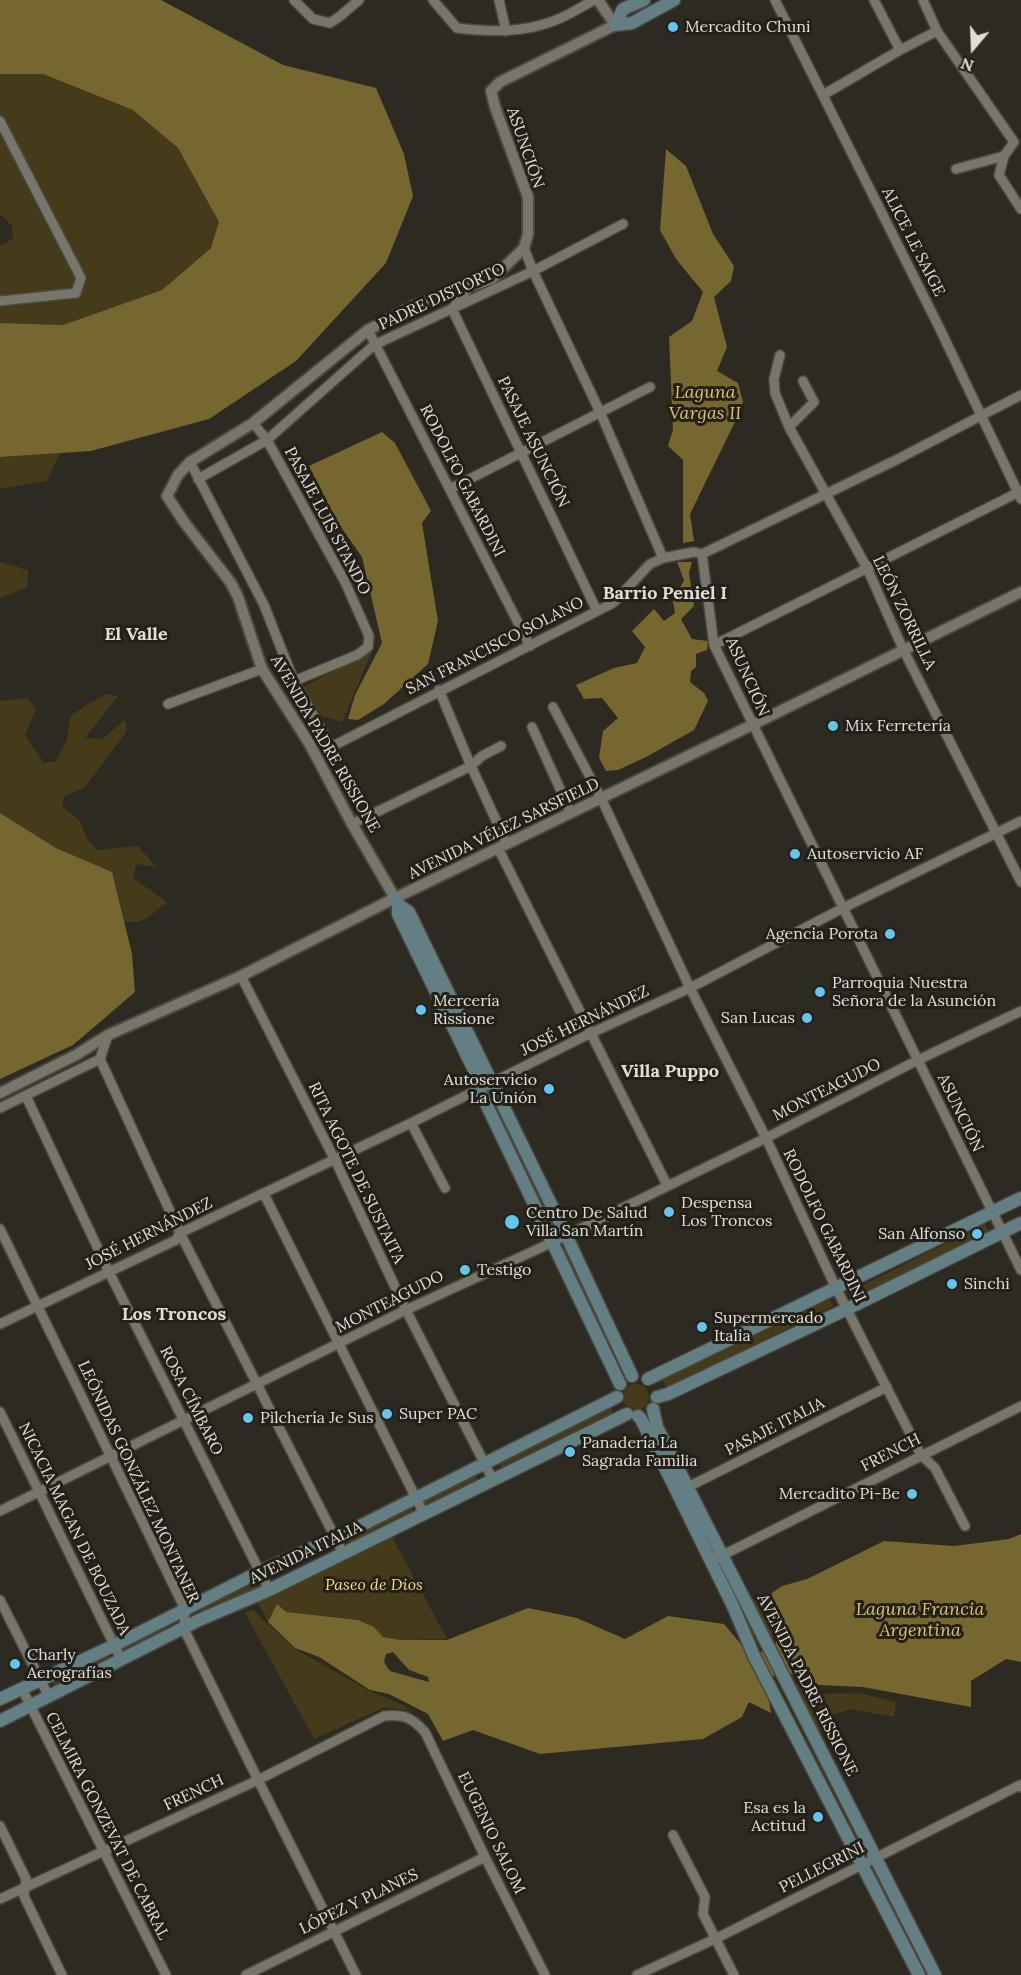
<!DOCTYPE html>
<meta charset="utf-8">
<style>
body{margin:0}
#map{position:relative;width:1021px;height:1975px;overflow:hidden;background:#2d2a21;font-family:Lora,serif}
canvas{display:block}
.north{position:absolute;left:943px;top:18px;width:60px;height:60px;-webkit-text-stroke:4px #232018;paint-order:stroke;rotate:199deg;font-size:16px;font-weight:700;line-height:24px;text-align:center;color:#e0ded8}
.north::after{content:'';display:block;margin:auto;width:21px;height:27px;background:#e0ded8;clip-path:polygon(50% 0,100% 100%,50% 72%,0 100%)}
</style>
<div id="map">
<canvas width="1021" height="1975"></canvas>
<div class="north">N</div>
</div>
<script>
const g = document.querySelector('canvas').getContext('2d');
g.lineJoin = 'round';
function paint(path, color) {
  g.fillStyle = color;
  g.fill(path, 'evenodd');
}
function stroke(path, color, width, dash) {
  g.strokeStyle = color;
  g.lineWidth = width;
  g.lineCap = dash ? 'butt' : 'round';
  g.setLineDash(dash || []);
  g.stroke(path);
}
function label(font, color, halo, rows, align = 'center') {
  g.font = font + ' Lora,serif';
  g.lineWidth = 6;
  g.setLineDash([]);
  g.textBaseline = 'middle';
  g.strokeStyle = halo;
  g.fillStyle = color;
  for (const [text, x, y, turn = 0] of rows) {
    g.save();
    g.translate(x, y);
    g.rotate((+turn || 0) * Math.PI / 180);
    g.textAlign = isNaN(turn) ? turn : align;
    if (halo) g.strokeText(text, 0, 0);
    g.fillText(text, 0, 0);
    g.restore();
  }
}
paint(new Path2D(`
 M0,74H43L133,110L178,148L219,222L212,248L162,290L63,325L0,323V245H4L13,238L12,226L0,214Z
 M60,453L47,481L0,489V457Z
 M0,562L28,570L27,587L0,598Z
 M372,651L342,722L322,716L303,687Z
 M106,694L118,696L85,738L102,739L125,720L127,731L85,787L65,796L62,806L80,821L88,841L98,850L138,846L156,867L136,864L133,878L167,902C151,915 145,924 124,922L112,872L56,848L0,813V701L27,698L36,709L25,735L44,763L56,761L67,740L70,717L86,705Z
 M495,1102L558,1227L551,1230L491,1103Z
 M985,1224L989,1231L865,1294L861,1286Z
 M565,1248L625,1375L623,1376L562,1249Z
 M829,1298L833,1306L667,1388L662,1380Z
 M623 1397a13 13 0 1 1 26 0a13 13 0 1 1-26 0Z
 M609,1405L614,1414L502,1468L499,1463Z
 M475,1474L478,1480L426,1507L423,1501Z
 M412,1507L414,1512L349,1544L346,1538Z
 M390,1533L447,1639L400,1640L383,1637L374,1627L358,1620L286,1612L277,1604L268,1622L257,1601Z
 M324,1547L325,1552L272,1578L269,1573Z
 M724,1571L862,1842H859L722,1572Z
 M256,1583L258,1587L201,1613L199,1608Z
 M752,1598L772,1613L773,1642Z
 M253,1610L295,1649L370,1691L403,1705L411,1711L385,1707L314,1739L245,1613Z
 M164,1626H166L167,1631L123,1650L122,1648Z
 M109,1653L110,1659L55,1686L52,1683V1681Z
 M794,1683L819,1694L860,1693L896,1702L894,1717L850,1709L833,1715L830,1725L819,1732Z
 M880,1871L932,1975H923L874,1874Z`), '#453b1b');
paint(new Path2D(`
 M0,0H161L283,65L376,88L404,154L413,196L386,263L296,361L209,419L91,451L0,457V323L63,325L162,290L211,248L219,222L178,148L133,110L43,74H0Z
 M666,149L686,166L713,234L734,266L731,281L714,297L727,347L717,371L738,383L743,402L734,424L690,514L694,541L683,543V460L668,446L673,430L669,337L692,321L703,292L676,259L660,230Z
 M382,432L395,443L431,511L422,523L438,621L428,664L384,704L358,720L348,719L355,695L382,643L362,557L336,520L309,466Z
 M677,562H692L689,573L694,606L681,619L692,639L708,641L707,650L696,654V667L691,671L690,682L704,693L708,701L694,730L646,757L618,770L606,771L599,758L603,731L618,718L602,698L584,699L576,685L614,668L637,663L645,647L632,631L654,609L664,621L675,613L673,602L684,580Z
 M0,813L56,848L112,872L132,954L135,992L73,1045L0,1079Z
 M1021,1534V1662L1006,1659L971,1681V1707L863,1687L818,1685L785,1671L762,1681L768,1695L771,1713L749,1702L742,1717L703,1739L540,1754L473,1730L443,1741L428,1714L389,1694L370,1690L319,1657L295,1648L268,1622L277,1604L286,1612L358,1620L374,1627L383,1637L400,1640H447L528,1608L577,1618L625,1639L668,1616L724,1624L750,1655L754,1656L776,1643L775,1613L762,1600L782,1586L807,1579L884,1541L954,1546L1009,1539ZM393,1652L409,1670L428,1677L429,1682L390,1671L384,1662L386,1654Z`), '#766630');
const minor = new Path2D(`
 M294,0L313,19L330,23L339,17L359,0
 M433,0L457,28C490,32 524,33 556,20C569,15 581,7 594,0
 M499,0L506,31
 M775,0L939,327L1021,499
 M874,0L900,50
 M923,0L937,31L1014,142L1004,156L999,175L1021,209
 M823,95L900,50L937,31
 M0,121L81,278L76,293L0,301
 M956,169L1004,156
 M524,248L533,271L600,412L663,558
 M468,289L452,309L597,611
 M368,330L530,646
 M780,355L774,379L775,393L789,427L867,568L903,649L1021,882
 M253,423L267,440L345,582L369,636L368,647L357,655L294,681
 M789,427L814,402L803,381
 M190,462L264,605L294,681L331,747L613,603L650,564L663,558L694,552L702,554
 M198,479L267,440L374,345L533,271L623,224
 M450,489L650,387
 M702,554L714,645L1021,1270
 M702,554L896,460L1021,395
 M714,645L1021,491
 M439,690L471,766L507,844
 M168,704L262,669
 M553,707L601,798L690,988L766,1138L836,1288L921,1455L935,1468L965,1526
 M532,727L571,813
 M352,824L471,766L482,756L501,746
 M498,848L667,1185
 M241,976L335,1160L406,1310L493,1480
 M108,1035L100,1059L180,1233L343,1553
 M26,1096L109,1272L269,1590
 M0,1108L100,1059
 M411,1123L445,1188
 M264,1194L424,1514
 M0,1229L185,1609L184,1629L258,1780L356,1975
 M0,1324L176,1240L180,1233L411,1123L589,1034L690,988L843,908L1021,821
 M0,1412L121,1659
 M684,1489L887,1387
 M0,1511L406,1310L553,1242L766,1138L918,1060L1021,1011
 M711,1561L1021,1406
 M0,1600L49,1697
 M22,1689L166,1975
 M0,1826L26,1879L24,1896L62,1975
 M673,1835L705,1897L703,1914L734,1975
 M0,1899L258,1780L384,1716C404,1714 411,1717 425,1732L485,1857L545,1975
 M246,1975L485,1857
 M637,1975L717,1938L1020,1785L1021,1787`);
const tertiary = new Path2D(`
 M395,898L352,824L309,743L262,669L238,597L231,583L184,522L167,496L178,475L190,462L253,423L368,330L416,305L492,279L524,248L528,234V197L495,107L491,91L500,82L615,25L598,0
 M0,1093L76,1055L108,1035L241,976L395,898L752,725L1021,592`);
const secondary = new Path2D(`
 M615,25L632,23L674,0
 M615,25L623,9L644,0
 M395,898L398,904L409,912L566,1235L632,1376
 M398,904V914L474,1070L479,1089L620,1384
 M648,1379L1021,1198
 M657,1397L668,1394L847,1309L1021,1223
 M653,1409L657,1427L935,1975
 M638,1416L641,1419L733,1606L754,1656L919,1975
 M0,1699L115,1645L265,1569L346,1533L617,1397
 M0,1721L199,1620L269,1590L627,1414`);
stroke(minor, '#4a4840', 12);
stroke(tertiary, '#4a4840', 14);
stroke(secondary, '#4a4840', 15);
stroke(minor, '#78756a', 9);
stroke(tertiary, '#78756a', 10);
stroke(secondary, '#637f83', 12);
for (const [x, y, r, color] of [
 [673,27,6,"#65c5ee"],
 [833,726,6,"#65c5ee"],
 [795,854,6,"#65c5ee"],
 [890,934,6,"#65c5ee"],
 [820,992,6,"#65c5ee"],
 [421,1010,6,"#65c5ee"],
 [807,1018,6,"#65c5ee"],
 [549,1089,6,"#65c5ee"],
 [669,1212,6,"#65c5ee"],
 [512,1222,8,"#65c5ee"],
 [977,1234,6,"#65c5ee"],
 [465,1270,6,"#65c5ee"],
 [952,1284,6,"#65c5ee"],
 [702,1327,6,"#65c5ee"],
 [387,1414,6,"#65c5ee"],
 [248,1418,6,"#65c5ee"],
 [570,1452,6,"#65c5ee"],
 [912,1494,6,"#65c5ee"],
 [15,1664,6,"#65c5ee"],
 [818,1817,6,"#65c5ee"]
]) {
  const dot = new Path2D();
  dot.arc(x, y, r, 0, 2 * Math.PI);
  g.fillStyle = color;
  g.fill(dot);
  stroke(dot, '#232018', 2);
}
label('16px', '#e0ded8', '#232018', [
 ["Mercadito Chuni",685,27],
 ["Mix Ferretería",845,726],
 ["Autoservicio AF",807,854],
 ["Agencia Porota",878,934,"right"],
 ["Parroquia Nuestra",832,983],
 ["Señora de la Asunción",832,1001],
 ["Mercería",433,1001],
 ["Rissione",433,1019],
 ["San Lucas",795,1018,"right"],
 ["Autoservicio",537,1080,"right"],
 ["La Unión",537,1098,"right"],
 ["Despensa",681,1203],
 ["Los Troncos",681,1221],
 ["Centro De Salud",526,1213],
 ["Villa San Martín",526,1231],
 ["San Alfonso",965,1234,"right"],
 ["Testigo",477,1270],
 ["Sinchi",964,1284],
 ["Supermercado",714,1318],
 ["Italia",714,1336],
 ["Super PAC",399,1414],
 ["Pilchería Je Sus",260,1418],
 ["Panadería La",582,1443],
 ["Sagrada Familia",582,1461],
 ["Mercadito Pi-Be",900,1494,"right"],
 ["Charly",27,1655],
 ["Aerografías",27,1673],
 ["Esa es la",806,1808,"right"],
 ["Actitud",806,1826,"right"]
], 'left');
label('16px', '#e0ded8', '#232018', [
 ["ASUNCIÓN",525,148,71],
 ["ALICE LE SAIGE",913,242,63],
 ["PADRE DISTORTO",442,297,-25],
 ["PASAJE ASUNCIÓN",533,442,64],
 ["RODOLFO GABARDINI",462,481,63],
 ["PASAJE LUIS STANDO",327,521,62],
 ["LEÓN ZORRILLA",904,613,64],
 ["SAN FRANCISCO SOLANO",495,646,-27],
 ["ASUNCIÓN",747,677,66],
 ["AVENIDA PADRE RISSIONE",325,744,60],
 ["AVENIDA VÉLEZ SARSFIELD",504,829,-26],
 ["JOSÉ HERNÁNDEZ",585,1021,-26],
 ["MONTEAGUDO",827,1090,-27],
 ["ASUNCIÓN",960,1113,64],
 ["RITA AGOTE DE SUSTAITA",356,1173,64],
 ["RODOLFO GABARDINI",824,1226,64],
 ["JOSÉ HERNÁNDEZ",149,1234,-27],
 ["MONTEAGUDO",390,1302,-27],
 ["ROSA CÍMBARO",191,1401,63],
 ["PASAJE ITALIA",775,1427,-27],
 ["FRENCH",891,1453,-27],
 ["LEÓNIDAS GONZÁLEZ MONTANER",138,1482,65],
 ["NICACIA MAGAN DE BOUZADA",74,1529,64],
 ["AVENIDA ITALIA",306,1553,-26],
 ["AVENIDA PADRE RISSIONE",807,1685,63],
 ["FRENCH",194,1793,-25],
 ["CELMIRA GONZEVAT DE CABRAL",107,1826,63],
 ["EUGENIO SALOM",491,1833,64],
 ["PELLEGRINI",822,1868,-27],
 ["LÓPEZ Y PLANES",359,1902,-26]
]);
label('italic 16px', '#f4db88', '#232018', [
 ["Paseo de Dios",374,1585]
]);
label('italic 18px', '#dbc270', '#232018', [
 ["Laguna",705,393],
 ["Vargas II",705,414],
 ["Laguna Francia",920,1610],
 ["Argentina",920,1631]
]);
label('bold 18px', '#e0ded8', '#232018', [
 ["Barrio Peniel I",665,594],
 ["El Valle",136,635],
 ["Villa Puppo",670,1072],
 ["Los Troncos",174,1315]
]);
</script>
